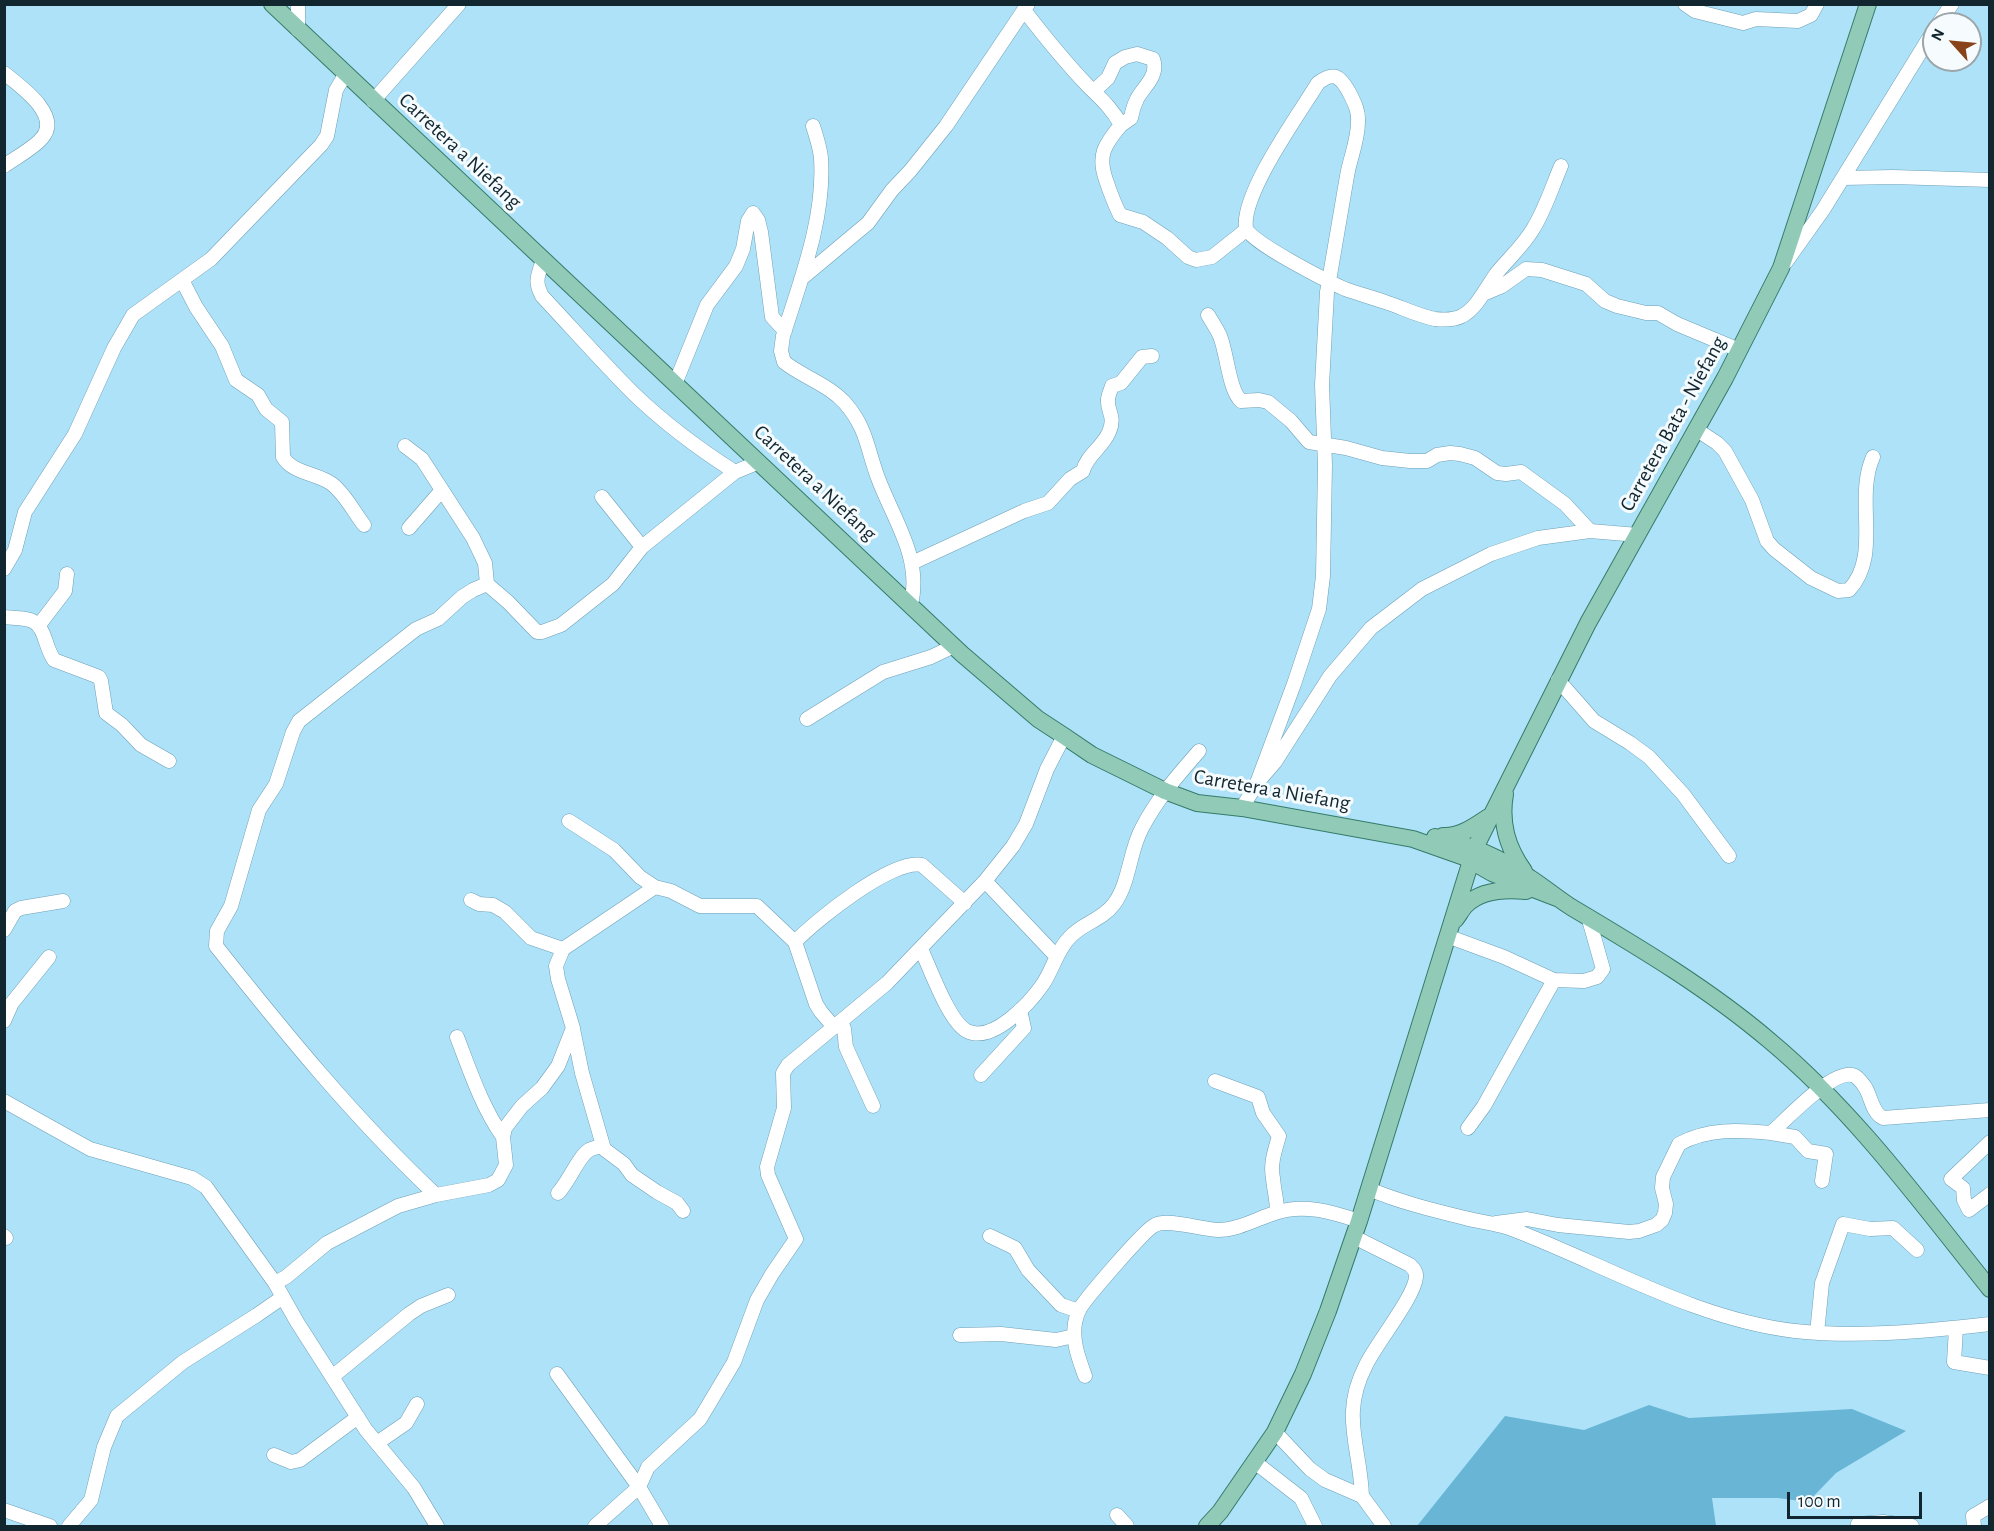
<!DOCTYPE html>
<style>
body{margin:0}
#map{position:relative;width:1994px;height:1531px;overflow:hidden;background:#aee2f9;font-family:"Alegreya Sans",sans-serif}
canvas{display:block}
.frame{position:absolute;inset:0;border:6px solid #12262f;pointer-events:none}
.north{position:absolute;left:1922px;top:12px;width:60px;height:60px;box-sizing:border-box;background:#f6fbfd;border:2px solid #9ba6ab;border-radius:50%;rotate:297deg;font-size:16px;font-weight:700;line-height:24px;text-align:center;color:#12262f}
.north::after{content:'';display:block;margin:auto;width:21px;height:27px;background:#88431a;clip-path:polygon(50% 0,100% 100%,50% 72%,0 100%)}
.scale{position:absolute;left:1787px;top:1492px;width:135px;height:27px;box-sizing:border-box;border:3px solid #12262f;border-top:0;padding-left:8px;font-size:18px;line-height:21px;white-space:nowrap;color:#12262f;-webkit-text-stroke:4px #f6fbfd;paint-order:stroke}
</style>
<div id="map">
<canvas width="1994" height="1531"></canvas>
<div class="frame"></div>
<div class="north">N</div>
<div class="scale">100 m</div>
</div>
<script>
const g = document.querySelector('canvas').getContext('2d');
g.lineJoin = 'round';
function paint(path, color) {
  g.fillStyle = color;
  g.fill(path, 'evenodd');
}
function stroke(path, color, width, dash) {
  g.strokeStyle = color;
  g.lineWidth = width;
  g.lineCap = dash ? 'butt' : 'round';
  g.setLineDash(dash || []);
  g.stroke(path);
}
function label(font, color, halo, rows, align = 'center') {
  g.font = font + ' "Alegreya Sans",sans-serif';
  g.lineWidth = 6;
  g.setLineDash([]);
  g.textBaseline = 'middle';
  g.strokeStyle = halo;
  g.fillStyle = color;
  for (const [text, x, y, turn = 0] of rows) {
    g.save();
    g.translate(x, y);
    g.rotate((+turn || 0) * Math.PI / 180);
    g.textAlign = isNaN(turn) ? turn : align;
    if (halo) g.strokeText(text, 0, 0);
    g.fillText(text, 0, 0);
    g.restore();
  }
}
paint(new Path2D(`
 M1649,1405L1689,1418L1852,1409L1906,1431L1836,1473L1808,1502L1778,1498H1712L1716,1526H1417L1505,1416L1584,1430Z`), '#69b5d5');
const minor = new Path2D(`
 M298,4V30
 M1685,4L1695,11L1743,23L1756,19L1798,21L1811,15L1817,4
 M1024,10C1044,36 1065,62 1088,86C1101,99 1111,107 1121,125C1105,144 1097,155 1106,180C1110,192 1114,203 1120,215L1143,222L1167,238L1188,257L1196,260L1212,257L1246,230
 M1938,24L1952,4
 M4,73C20,86 62,115 42,138C34,148 15,158 4,166
 M1094,91L1108,78L1115,63L1125,57L1137,54L1153,59C1159,76 1144,86 1137,99C1134,105 1132,112 1131,118L1121,125
 M373,101L459,4
 M813,126C816,136 820,147 821,158C825,218 801,279 783,336L781,351L784,362C803,377 829,385 845,403C867,428 867,449 878,478C894,521 922,557 911,605
 M1843,178L1893,177L1990,180
 M543,260C538,276 534,281 542,296C572,328 602,362 633,393C664,423 699,449 735,472
 M1786,262L1823,210L1934,30
 M801,279L868,223L892,190L910,171L946,126L1028,4
 M182,280L196,307L222,346L236,380L258,395L266,409L282,422L283,457C293,474 318,473 332,484C345,494 354,512 364,525
 M1483,294L1502,286L1526,269L1542,270L1586,284L1605,301L1617,306L1646,313H1658L1677,324L1739,350
 M1208,315C1212,322 1217,329 1220,336C1227,353 1229,390 1241,401L1259,400L1268,402L1291,421L1309,442L1346,448L1382,458L1410,461H1427L1437,455L1450,453L1460,454L1475,458L1497,473L1506,474L1521,472L1565,504L1590,531
 M675,384L707,305L736,266L743,249L748,221L753,213L758,220L761,232L772,317L785,331
 M1697,430L1717,443L1725,451L1752,500L1767,541L1774,549L1811,578L1838,591L1849,590C1882,555 1854,500 1873,457
 M405,446L422,459L473,538L485,563L487,584L508,602L537,632H542L561,625L613,584L642,547L735,472L759,462
 M602,497L642,547
 M409,528L442,490
 M912,563L1024,511L1048,503L1070,479L1083,471C1086,456 1103,447 1109,432C1116,416 1107,412 1108,400C1108,395 1111,390 1112,386L1121,383L1142,357L1152,356
 M4,569L15,550L25,512L75,434L114,348L133,315L211,259L321,145L327,136L336,90L345,75
 M4,617C29,620 38,615 46,642C48,648 50,654 54,660L99,677L101,681L106,713L122,725L141,745L169,761
 M39,625L65,591L67,574
 M1558,680L1594,721L1630,743L1649,757L1683,794L1729,856
 M807,719L883,672L931,657L954,646
 M1262,777L1275,762L1330,676L1371,628L1422,589L1491,554L1538,538L1590,531L1638,535
 M1242,808L1257,783L1294,684L1319,609L1323,576L1325,465L1322,385L1327,292L1329,281C1335,246 1341,211 1347,176C1350,158 1358,141 1358,122C1359,111 1354,102 1349,92C1340,76 1334,71 1318,83C1299,114 1241,194 1246,228C1248,241 1329,282 1345,289C1359,294 1374,298 1388,303C1403,308 1419,316 1435,319C1444,320 1454,320 1462,316C1477,308 1486,288 1496,274C1508,259 1523,246 1533,229C1545,210 1552,187 1561,166
 M569,821L614,850L640,877L655,887
 M985,881L1057,957
 M471,900L479,904L493,905L505,912L531,938L563,949
 M4,930L15,911L21,908L63,901
 M1447,936L1504,957L1554,980L1584,981L1597,977L1603,969L1588,916
 M795,942C816,920 893,858 922,865L965,903
 M921,949C930,968 949,1022 967,1031C992,1044 1030,1003 1043,984C1053,969 1057,950 1070,937C1083,923 1102,920 1114,904C1130,882 1129,852 1142,828C1157,799 1178,775 1199,751
 M4,1021L12,1003L49,957
 M841,1021L844,1029L846,1047L873,1106
 M573,1029L582,1073L604,1149L624,1164L632,1175L657,1192L677,1203L683,1211
 M457,1037C470,1071 482,1107 503,1137
 M981,1075L1024,1028L1020,1010
 M1215,1081L1258,1097L1263,1113L1279,1136C1275,1150 1270,1164 1273,1178C1274,1191 1277,1199 1277,1212
 M4,1101L90,1149L192,1178L206,1187L275,1283L297,1322L366,1430L414,1488L437,1526
 M1468,1128L1484,1106L1554,980
 M1990,1142L1951,1179L1963,1188L1964,1200L1969,1210L1990,1194
 M1822,1181L1826,1154L1808,1151L1795,1137L1771,1133C1786,1120 1835,1066 1855,1076C1858,1078 1863,1084 1865,1087C1871,1096 1872,1113 1883,1118L1990,1110
 M1369,1189C1400,1202 1432,1210 1465,1218C1479,1222 1495,1223 1509,1228C1602,1263 1694,1319 1795,1331C1859,1338 1926,1331 1990,1324
 M558,1193C569,1182 578,1157 589,1150C592,1148 598,1147 603,1146
 M436,1195C355,1119 285,1033 216,946L217,931L231,906L259,810L276,784L293,732L299,721L416,629L438,619L462,597L473,590L487,584
 M1496,1223L1527,1219L1558,1225L1629,1232L1639,1231L1656,1225L1662,1220L1665,1213L1666,1204L1662,1188L1663,1177L1679,1144C1708,1128 1739,1130 1771,1133
 M4,1236L6,1238
 M990,1236L1015,1248L1028,1270L1061,1305L1079,1311
 M1354,1237L1410,1265C1413,1268 1417,1272 1416,1277C1415,1296 1376,1344 1366,1365C1340,1415 1360,1445 1362,1496
 M275,1283L286,1277L327,1243L398,1206L436,1195L489,1185L498,1180L506,1165L503,1137L505,1128L522,1106L542,1088L558,1066L573,1028L558,979L556,966L563,949L655,887L671,891L700,906H757L795,942L816,1004L821,1012L834,1027
 M1956,1328L1954,1362L1990,1368
 M1817,1333L1822,1283L1843,1224L1870,1229L1893,1228L1917,1250
 M960,1335L1001,1334L1056,1340L1074,1336
 M557,1374L639,1487L662,1526
 M1085,1376C1079,1359 1072,1342 1075,1323C1076,1319 1077,1314 1079,1310C1085,1299 1145,1229 1155,1225C1168,1218 1202,1230 1218,1230C1238,1230 1256,1219 1275,1213C1303,1203 1332,1212 1359,1221
 M332,1377L409,1314L421,1306L448,1295
 M1275,1432L1310,1469L1325,1480L1362,1496L1384,1526
 M377,1443L406,1423L417,1404
 M274,1455L291,1462L300,1460L358,1417
 M1256,1463L1301,1498L1315,1526
 M4,1510L50,1526
 M1117,1515L1127,1526
 M1858,1524L1883,1522L1912,1526
 M69,1526L91,1500L104,1447L117,1416L183,1362L257,1315L283,1297
 M595,1526L639,1487L648,1467L700,1419L734,1362L757,1300L772,1274L796,1239L768,1175L767,1167L784,1108L783,1073L788,1065L887,983L985,881L1013,846L1026,824L1047,769L1064,736
 M1974,1526L1973,1516L1990,1506`);
const major = new Path2D(`
 M272,4L962,654L1038,719L1064,736L1092,755L1165,791L1197,803L1242,808L1413,839L1464,857L1492,873L1557,898
 M1505,794C1500,823 1507,847 1524,871
 M1443,836C1461,837 1476,825 1490,816
 M1435,837C1470,844 1501,858 1530,878C1544,887 1557,898 1571,907C1640,948 1709,989 1770,1041C1855,1112 1921,1203 1990,1289
 M1455,920C1459,915 1462,909 1466,905C1481,890 1506,889 1526,891
 M1207,1526L1220,1512L1275,1432L1303,1374L1328,1311L1359,1221L1475,848L1588,623L1725,378L1781,268L1868,4`);
stroke(minor, '#6ea0b6', 15);
stroke(major, '#357b69', 18);
stroke(minor, '#fff', 14);
stroke(major, '#91cbb8', 16);
label('21px', '#12262f', '#f6fbfd', [
 ["Carretera a Niefang",460,151,43],
 ["Carretera Bata - Niefang",1673,424,-61],
 ["Carretera a Niefang",815,483,43],
 ["Carretera a Niefang",1272,790,10]
]);
</script>
